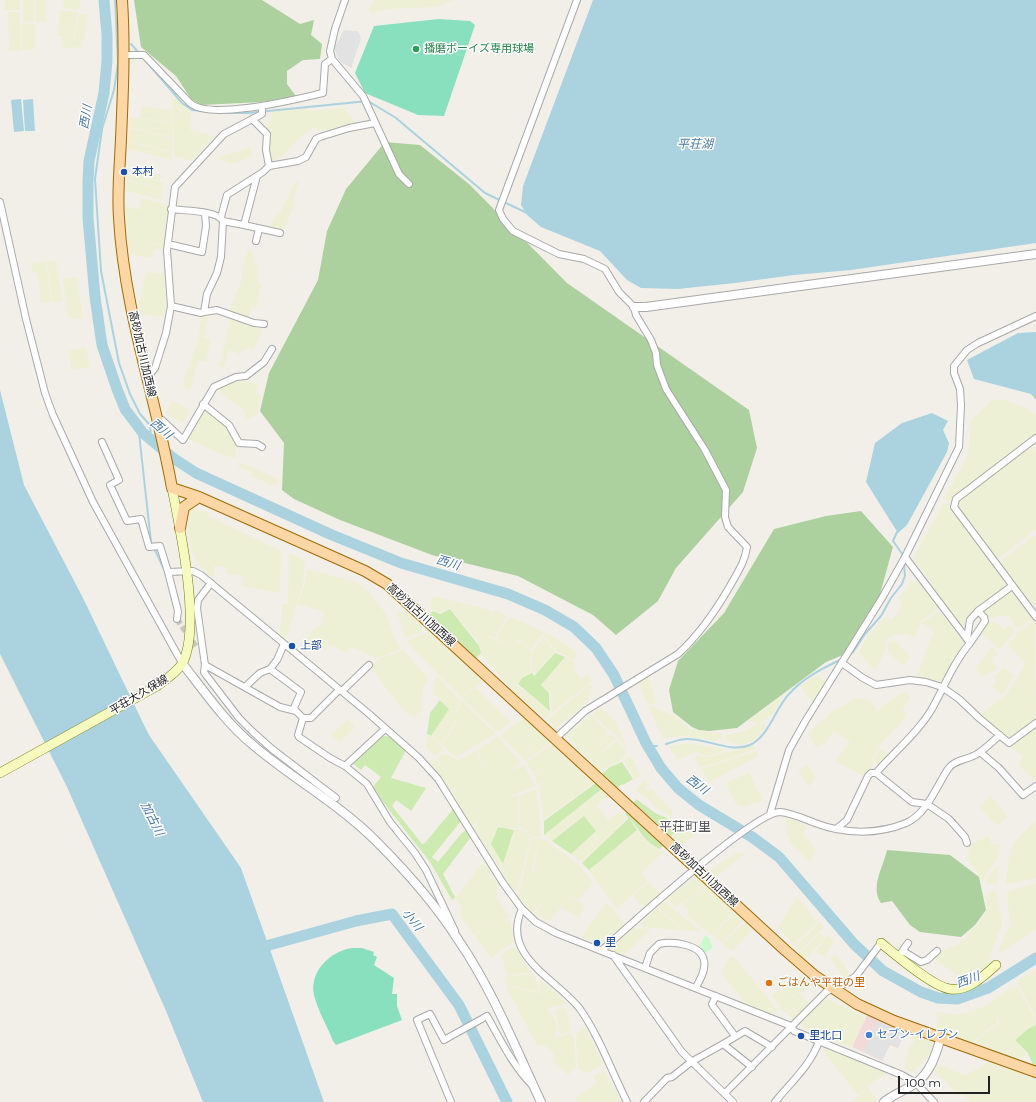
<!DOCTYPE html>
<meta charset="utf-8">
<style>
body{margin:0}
#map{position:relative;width:1036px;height:1102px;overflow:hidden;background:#f2efe9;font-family:Montserrat,sans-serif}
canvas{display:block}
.scale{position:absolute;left:898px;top:1076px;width:92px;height:18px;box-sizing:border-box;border:2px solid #222;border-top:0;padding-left:5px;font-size:12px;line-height:14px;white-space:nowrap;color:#222;-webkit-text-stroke:3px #fff;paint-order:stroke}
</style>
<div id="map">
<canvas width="1036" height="1102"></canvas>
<div class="scale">100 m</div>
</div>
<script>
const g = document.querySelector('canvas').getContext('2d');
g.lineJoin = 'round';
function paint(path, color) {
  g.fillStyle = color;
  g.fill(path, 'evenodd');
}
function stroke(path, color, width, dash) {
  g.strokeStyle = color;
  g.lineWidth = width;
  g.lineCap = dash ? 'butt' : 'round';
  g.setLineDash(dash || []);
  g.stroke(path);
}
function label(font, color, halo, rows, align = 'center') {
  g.font = font + ' Montserrat,"Noto Sans JP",sans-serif';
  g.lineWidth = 3;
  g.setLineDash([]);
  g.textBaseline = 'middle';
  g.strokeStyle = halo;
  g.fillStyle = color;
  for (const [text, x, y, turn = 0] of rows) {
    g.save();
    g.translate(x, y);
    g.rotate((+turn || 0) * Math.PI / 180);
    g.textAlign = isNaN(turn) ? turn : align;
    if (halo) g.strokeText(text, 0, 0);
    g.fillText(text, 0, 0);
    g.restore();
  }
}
paint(new Path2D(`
 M867,1015L907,1029L898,1048L890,1045L882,1061L852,1047Z`), '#f2dad9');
paint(new Path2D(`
 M5,0H20V10H4Z
 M23,0H34V22L23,21Z
 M36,0H46V22H36Z
 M64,0H81L79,10L63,8Z
 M375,0H454L435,7L387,9L372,13L368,9Z
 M60,10L78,12L73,39L62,37L58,35Z
 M8,12H20L21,51H9Z
 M79,14L88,15L84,40L74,39Z
 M22,23L35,24V49L22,50Z
 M60,38L83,40V47L63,48Z
 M176,98L191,112L190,130L215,136L192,161L174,156L172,99Z
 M142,106L171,110L172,122L140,118Z
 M308,108L310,111L344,108L358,124L328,131L326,129L318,131L316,127L311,129L296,141L282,157L269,163L263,128L273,117L271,111Z
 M130,117L172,123V137L129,127Z
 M129,128L172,138V151L128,141Z
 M128,142L172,152V160L128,149Z
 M250,147L252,156L241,161L230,164L219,159V157Z
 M127,167L161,175L160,181L143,177L164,183L163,189L127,179Z
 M127,180L163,190L161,200L126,191Z
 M296,181L299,183L295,193L294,206L284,229L281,232L270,230L272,221L274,217L280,213Z
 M142,198L168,205L164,245L141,241L164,246V250L155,249L150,258L130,254L127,239L125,206L150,212L139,209Z
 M248,250L253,252L254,265L259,266L257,282L261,283L257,307H252L247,319L228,312L241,282L243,265Z
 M55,260L63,301L52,302L47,261Z
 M46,261L51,302L41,303L38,277L36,273L32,271L31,264Z
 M146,272L164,274L166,303L164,317L141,314L139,303Z
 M77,277L83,318L74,319L68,317L63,279Z
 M209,313L204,338L211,339L206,362L198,361L191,390H189L182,385L198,340L201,315Z
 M231,316L262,325V330L254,349L248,347L245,351L242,350L240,354L229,350L224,368L219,366Z
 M86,348L90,367L72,370L68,351Z
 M236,380L255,383L258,385L256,393L261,395L257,415L246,419L244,410L216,389Z
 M1000,399L1025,407L1036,415V436L948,502L945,498L968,454L971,420L992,400Z
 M172,401L190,410L183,423L166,413Z
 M204,408L227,425L237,444L236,458L223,455L188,439Z
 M1031,446L1036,453V529L996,560L954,505L955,502Z
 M240,462L279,479L277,485H272L251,476L252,472L238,467Z
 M945,501L1007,585L969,614L962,629L928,585L931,582L913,558Z
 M196,507L197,510L208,512L209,516L281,551L280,593L241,586L243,575L227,574L226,567L214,566L215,576H209L199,565L192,551L187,528L191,509Z
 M1036,534V611L1000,564L1001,561Z
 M289,553L305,560V562L303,584L286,639L279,634L281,623L282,604H288Z
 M307,569L357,582L365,587L386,614L394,638L400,648L399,650L376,658L351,647L347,653L330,645L325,650L306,639L314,629L321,626L325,612L298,604L305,583Z
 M910,581H918L939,608L920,622L921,623L915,638L907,634H897L889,637L885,642V651L876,669L874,670L859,652L868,635L886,616L892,620L902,604L898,598L907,589Z
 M1009,590L1013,591L1033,618L1018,629L1007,615L988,618L981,612Z
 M437,597L450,600V608L439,613L431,609V599Z
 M451,600L490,610L492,614L493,610L507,615L495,638L482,634L501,642L508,643L501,641L497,637L506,620L512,617L544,632L531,649L521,639L513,643L523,641L531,651L530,667L532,672L522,678L517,685L550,711V714L546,719L536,711H532L512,694L513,691L481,654L477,640L482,629L476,639L450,608Z
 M397,611L414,616L421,623L423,632L412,635L405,639Z
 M939,611L966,644L942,681L916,678L934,631L922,623Z
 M1035,620L1036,719L1010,737L979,716L1007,694L1026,663L1008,645L1019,631Z
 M994,621L1005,630L1009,625L1015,632L999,649L979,632L985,623Z
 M545,632L566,644L576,653L575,660L557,652L543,634Z
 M426,633L434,634L483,681L461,697L407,643L408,640Z
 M543,637L555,652L535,674L532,669V653Z
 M893,639L910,656L903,666L888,653V643Z
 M992,647L998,653L991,661L998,668L983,677L975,669Z
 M403,649L425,675L427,679V685L424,684L421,704L423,705L422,710L414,717L400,707L370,666L384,656L393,655Z
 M566,657L574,661V670L581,679L588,674L592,681L552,713L550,692L541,685Z
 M1004,667L1013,676L1005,692L1002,695L992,686L997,681L994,677Z
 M648,674L656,702L653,705L647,702L638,682L639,680Z
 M817,674L827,683L813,704L801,686Z
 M436,675L460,700L455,714L433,693Z
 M590,684L592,686L589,700L572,716L556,728L547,720Z
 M475,688L511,722L497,732L461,698Z
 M905,692L911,698L902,710L907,714L900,724L881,744L872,760L871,771L865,777L835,761L850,742L834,731L824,744L815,747L808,733L834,710L848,703L855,697L871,701L877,711L898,695Z
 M779,698L781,701L771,716L760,723L750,722L749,720Z
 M461,700L496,734L492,736L487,733L492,736L456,757L442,745L455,725L457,719L441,745L431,736L449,708L461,717L456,714Z
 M648,705L675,716L690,729L688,736L662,738Z
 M602,708L616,722L629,752L616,735L607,729L593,715L595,712Z
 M591,714L608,733L600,743L610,734L617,738L592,760L618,740L627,753L621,760L600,771L566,735Z
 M525,717L552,742L535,754L514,726Z
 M347,719L355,727L340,742L331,736Z
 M758,723L766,726L755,739L747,743L737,745L727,741L725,736L746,730Z
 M513,725L534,754L525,761L502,737V734Z
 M1036,728V780L1035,782L1019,765L1023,756L1010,747Z
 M691,729L706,732L721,733L723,738L716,741L691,737L689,736Z
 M427,735L433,739L445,750L435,756L426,748Z
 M498,736L521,763L508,772L524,765L535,786L506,798L518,795L519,828L507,829L498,826L499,821L491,844L503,864L515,830L522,829L531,837L518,888L514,891L474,828L478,824L474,818L476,823L472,826L451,793L456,790V789L450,791L429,762L436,758L449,779L437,758L445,753L458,760L476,751L491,781L477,750Z
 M553,743L595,782L543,820L542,804L551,797L541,803L539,785L571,764L538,785L534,774L552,761L533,773L526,762Z
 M689,743L724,749V751L706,756L696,752L677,760L668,746Z
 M753,745L755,749L713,764L699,767L695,758L696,755L707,757Z
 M880,749L890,755L880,765L873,761Z
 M756,751L759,756L710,782L701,769Z
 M631,756L641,776L635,779L624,760Z
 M807,764L816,776L810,787L798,771Z
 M749,772L763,801L742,807L736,804L733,799L726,783Z
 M645,779L649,785L646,787L648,790L651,788L655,792L652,803L635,790Z
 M536,789L540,821L541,837H538L530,836L525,829L520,828L519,796Z
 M603,789L609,795L597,805L608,820L621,811L628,818L582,862L571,854L600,827L596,831L584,815L552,841L544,835Z
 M655,793L673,811L671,816L652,806Z
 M991,796L1008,816L997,826L979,807Z
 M786,817L807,826L803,834L816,850L810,862L791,844L786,833Z
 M1036,820V878L1007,884L1006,882L1010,850L1015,842Z
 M683,825L701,831L682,845L672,836Z
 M637,830L649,844L664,852L641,873L648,881L617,909L589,870Z
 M989,836L992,845L997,843L1000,845L999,854L996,861L986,874L983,882L968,860L969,845Z
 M532,837L538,839L531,872L533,874L539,838L543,839L579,864L593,883L578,900L571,895L549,922L535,913L549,896L532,913L518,897Z
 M735,853L745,854L716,877L710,871Z
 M485,860L493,873L490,877L492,879L481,890L494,877L497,884V895L495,900L498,899L509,916L504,922L510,920L514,942L491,958L477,939L478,938L475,936L498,913L474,935L459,913L462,909L455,898Z
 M999,865L997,884L985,883L988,876Z
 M697,876L707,886L676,907L666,899Z
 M649,882L660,894L644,908L633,896Z
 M1036,883V929L1000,953L998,950L1010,925L1007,892Z
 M708,886L711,889L712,895L715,893L734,911L711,935L687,916L689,911L682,904Z
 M993,890L997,892L1002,925L993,946L989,959L991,964L966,984L956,974L933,958L940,949L944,950L959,944L968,937L972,929L983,918L987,909L986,895Z
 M571,896L585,906L579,918L561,908Z
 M797,897L818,922L794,944L778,928Z
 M664,901L701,931L682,930L658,907Z
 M607,902L625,924L600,944L581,937Z
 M657,908L681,930L638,927V925Z
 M736,912L744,920L721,943L712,935Z
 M746,921L753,928L733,951L722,944Z
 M820,922L824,927L799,952L795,946Z
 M631,928L651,929L624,956L611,950L610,947Z
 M820,933L825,938L805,960L798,954Z
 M828,935L834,941L824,957L815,952Z
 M512,947L513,948L516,947L531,973L507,975L501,954Z
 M836,954L851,976L845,980L830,958Z
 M733,956L778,1010L771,1014L748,1006L722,974L723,969L730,957Z
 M1036,968V1018L1017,982Z
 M534,974L539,992L505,984L507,976Z
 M806,975L816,983L782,1002L800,993L810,1005L794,1020L787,1014L805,1002L785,1013L771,995Z
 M539,978L567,1003L558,1007L555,1005L547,1010L551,1013L557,1024L555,1039L557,1037L571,1033L574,1038L576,1068L568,1075L555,1063L553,1052L545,1046L537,1045L505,985L531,991V994L532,991L541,994Z
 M1011,987H1017L1036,1021V1025L1028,1029L1015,1040L1001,1025L995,1013L989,1008L995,1014L998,1022L971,1043L936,1030L937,1016H939L936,1015L937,1012L954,1015L974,1011L988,1004Z
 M824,997L866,1018L851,1048L797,1024Z
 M566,1008L571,1031L560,1034L555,1010Z
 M999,1023L1027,1054L1019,1060L973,1043Z
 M585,1027L603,1064L602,1066L586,1073L578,1069L576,1040L577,1033Z
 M912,1033L932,1039V1046L929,1056L913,1072L904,1069L910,1045L914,1042Z
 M827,1046L888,1072L870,1084L858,1095L823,1051Z
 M992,1060L1036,1075V1102H971L960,1092H955L933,1069L936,1064L966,1075Z
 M605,1071L622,1102H576L575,1099L596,1083L597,1084L593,1076Z
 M868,1087L877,1101L876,1102H851Z`), '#eef0d5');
paint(new Path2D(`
 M450,609L479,646L481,653L476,658L429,616L433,611L440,614Z
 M555,653L565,657L541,685L549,693V703L550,711L518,684L522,678L532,673L534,676Z
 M440,700L449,709L431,736L427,734L430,713Z
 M384,736L391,737L406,750L391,778L426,788L411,811L396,800L392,806L422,844L425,843L453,809L461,821L432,857L438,862L461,834L466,830L471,837L443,874L455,897L452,900L430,862L372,788L381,777L365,765L361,770L352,763L374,742Z
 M622,762L633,779L623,785L622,784L616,789L601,775L610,767Z
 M596,783L603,788L544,835V821Z
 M636,799L657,814L683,825L671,836L634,803Z
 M628,810L665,844L660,849C640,839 643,832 629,818L637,830L589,870L582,863L629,818L625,814Z
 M584,816L596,831L571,854L552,841Z
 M498,827L514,830L503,864L491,844Z
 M1036,1025V1066L1033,1065L1028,1053L1015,1040L1028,1029Z`), '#cdebb0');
paint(new Path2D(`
 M134,0H262L300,24L314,20L311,35L322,44L320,59L303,60L287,71V84L296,96L263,102L201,105L191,99L176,76L141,47Z
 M385,142L420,145L469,184L567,283L749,410L757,448L743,492L676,568L658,601L616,635L593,615L518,576L432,555L340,520L294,499L282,490L284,443L260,411L269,373L318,280L327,231L346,189Z
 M861,511L893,547L877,605L843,655L826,662L737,728L709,731L699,730L692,727L673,712L669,690L678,661L724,613L774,529L826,516Z
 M887,850L950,855L979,877L986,910L975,925L961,937L920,932L910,925L892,901L881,903C870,887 883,868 887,850Z`), '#add19e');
paint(new Path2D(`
 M705,935L710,939L709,941L713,947L704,954L702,951L703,949L700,946Z`), '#c8facc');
paint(new Path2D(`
 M439,19L470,21L475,25L444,116L418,115L365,93L355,73L374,26Z
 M352,948H362L374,952L373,955L377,957L374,965L394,978L392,994H397V1006L402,1020L336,1045L333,1041C327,1026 318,1011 314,995C309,972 330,951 352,948Z`), '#88e0be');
paint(new Path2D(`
 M344,30L358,31L361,38L351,68L339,61L334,48Z
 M879,1020L906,1029L898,1048L890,1044L882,1060L864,1052Z`), '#e2e2e2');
paint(new Path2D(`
 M593,0H1036V243L851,270L794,275L735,283L678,289L641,288L627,280L600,251L541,227L527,215L521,205L523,186Z
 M21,99L24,131L14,132L11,100Z
 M33,99L35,131H25L23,100Z
 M1036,332V400L1031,394L974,379L967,360L1018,333Z
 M0,390L24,485L83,598L143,723L149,735L241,868L324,1102H203L166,1011L67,787L0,654Z
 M932,413L948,421L943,430L949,443L947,452L907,525L898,533L866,482L875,443L902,423Z`), '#aad3df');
stroke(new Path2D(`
 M115,0L118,63L114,90L102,129L95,179L101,271L119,363L130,394L140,414L150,425L151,439
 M131,44L140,54
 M145,60L182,103L192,110L203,111
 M225,113H248L368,101L396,118L485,193L527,213
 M138,424L151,542L164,569
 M897,532L893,541L903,555
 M848,656L853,652L865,634L881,616L891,598L902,584L905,576L904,563
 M666,744C673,742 680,739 687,739C709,739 730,753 750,745C769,736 775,709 789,694C803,678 823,668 842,659
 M648,746H657`), '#aad3df', 2);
stroke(new Path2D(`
 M104,0L107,35V61L104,93L89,161L88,181V218L95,297L102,345L117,389L125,409L143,433L173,458L196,473L332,535L401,563L508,594L545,610L574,627L596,648L614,675L646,743L661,768L678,788L699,805L752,837L779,857L854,944L883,971L921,992L938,998L957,999L988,988L1036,958
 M255,949L356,921L392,914L459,1005L507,1102`), '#aad3df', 11);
stroke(new Path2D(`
 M177,619L197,648`), '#c8c6c1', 6, [6, 3]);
const minor = new Path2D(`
 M345,0L335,29L330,51L332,59L363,96L399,174L409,184
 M125,55H144L190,103C211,121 296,99 323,93L325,64L332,59
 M252,119L267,134L266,150L269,166
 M0,202L26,319L45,393L53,415L93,502L182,663
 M171,209C184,211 217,210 223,221L244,225L257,176
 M221,217L227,195L263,172L269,166L298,161L306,157L316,139L320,137L349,128L375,123
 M244,225L280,233
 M256,241L259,229
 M168,244L202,252L206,226L205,213
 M171,306L201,313L204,312L207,294L217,273L221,257L223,221
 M204,312L217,310L254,323L264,324
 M147,378L155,368L166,333L171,306L167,250L175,187L224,134L262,114V106
 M203,404L229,425L239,443L257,444L262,447
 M158,420H162L183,440L214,387L236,377L246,376L264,362L272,349
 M1036,438L956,499L954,507L1036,617
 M102,442L119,480L110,485L127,521L141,519L149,547L160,546L168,572L193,571L201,575L368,713L419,758L438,779L503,883L522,909L536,922L556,933L791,1026L794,1031L902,1075L916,1083L934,1102
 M168,572L178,611L177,619
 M211,583L198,600L197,608L205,665L280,707L296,711L303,718L298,735L299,737L330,758L345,766L367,784L390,822L415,853L426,870L455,931
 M967,639L970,620L978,611L1012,586
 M970,643L985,621L984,617L978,611
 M842,663L863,678L876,685L910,680L926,682L942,687L959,699L979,718L1009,743L1036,723
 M205,665L204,672L206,675L239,718L253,732L272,749L336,798
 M270,669L301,692L293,710
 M246,686L260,673L270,669L277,660L284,644
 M342,691L369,665
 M303,718H311L339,690
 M556,738L585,711L678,654C700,634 715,612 730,586C737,573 745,562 747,547L728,527L725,517L726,490L705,450L666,389L657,365L656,353L651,340L636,315L634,307L619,292L605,269L584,259L559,254L513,231L503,219L499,210L577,0
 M980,752L999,768L1023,795L1036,786
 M345,766L385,729
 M876,773L912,802L927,804L949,819L965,837L967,843
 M770,814L789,750L806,720L882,598L905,557L959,447L961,405L960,389L954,373V366L967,350L978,343L1036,316
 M836,829L847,820L868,776L871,773H876C895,751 919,732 933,707C945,685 954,662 970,643L905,557
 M522,909C500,956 557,979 580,1009C599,1036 612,1072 627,1102
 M602,950C628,927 754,812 780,812C792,813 804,819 815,823C844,834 877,835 906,823C927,814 936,787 948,769C955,759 968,760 977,754C985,749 993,741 1000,735
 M903,951L921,962L927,960L937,951
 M901,953L908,943
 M613,955L682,1052L733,1102
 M645,968L650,953L659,944C672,941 702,944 704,961C706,970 700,980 696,987
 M835,990L856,976L881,943
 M716,996L712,1004L713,1006L735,1036
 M752,1067L723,1044L745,1031L772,1047
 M725,1093L826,992L832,989
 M451,1102L417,1020L430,1014L444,1040L487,1016C500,1039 513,1066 532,1085
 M644,1102L667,1078L672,1077L691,1062L723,1044
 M775,1102C791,1082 811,1065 819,1041`);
const tertiary = new Path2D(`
 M634,307H646L1036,254
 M182,663C204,691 225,722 253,745C293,779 339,804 376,841C406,871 436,905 459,941C493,991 515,1047 541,1102
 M884,1102C894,1094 906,1090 916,1083C931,1072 936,1054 941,1037`);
const secondary = new Path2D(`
 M0,773L157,686C165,680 176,673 182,664C202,628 180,529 172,488
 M881,943C896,955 933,987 950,989C967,992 984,976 996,965`);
const primary = new Path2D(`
 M122,0C125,47 123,93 121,139C120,165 117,192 119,218C124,310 156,398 172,488L199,497L365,571L387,584L785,950L815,976L857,1004L894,1021L1036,1072
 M180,528L184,507L199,497`);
stroke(minor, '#a9a9a9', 8);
stroke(tertiary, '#a9a9a9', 10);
stroke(secondary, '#707d05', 10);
stroke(primary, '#a06b00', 12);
stroke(minor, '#fff', 6);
stroke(tertiary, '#fff', 8);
stroke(secondary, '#f7fabf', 9);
stroke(primary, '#fcd6a4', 10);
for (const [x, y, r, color] of [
 [416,49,4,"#2e9e5b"],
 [124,172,4,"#1a4fb4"],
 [292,646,4,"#1a4fb4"],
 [597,943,4,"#1a4fb4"],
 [769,983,4,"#e8710a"],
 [869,1035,4,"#3f7fe0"],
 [801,1036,4,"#1a4fb4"]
]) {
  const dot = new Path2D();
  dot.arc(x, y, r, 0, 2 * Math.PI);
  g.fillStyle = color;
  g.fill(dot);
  stroke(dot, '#fff', 1.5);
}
label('11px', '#27864d', '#fff', [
 ["播磨ボーイズ専用球場",424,49]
], 'left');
label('11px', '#164399', '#fff', [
 ["本村",132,172],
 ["上部",300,646],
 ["里",605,943],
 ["里北口",809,1036]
], 'left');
label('11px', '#222', '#fff', [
 ["高砂加古川加西線",142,354,77],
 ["高砂加古川加西線",421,615,42],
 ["平荘大久保線",139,695,-31],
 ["高砂加古川加西線",704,875,43]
]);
label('11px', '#c56008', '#fff', [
 ["ごはんや平荘の里",777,983]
], 'left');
label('11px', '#366cbe', '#fff', [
 ["セブン-イレブン",877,1035]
], 'left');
label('italic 12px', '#4a7aab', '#fff', [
 ["西川",86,117,-80],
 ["平荘湖",695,144],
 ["西川",161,429,40],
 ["西川",448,563,16],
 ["西川",697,785,36],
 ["加古川",152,819,63],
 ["小川",412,920,51],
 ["西川",968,980,-20]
]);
label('13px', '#555', '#fff', [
 ["平荘町里",685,827]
]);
</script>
